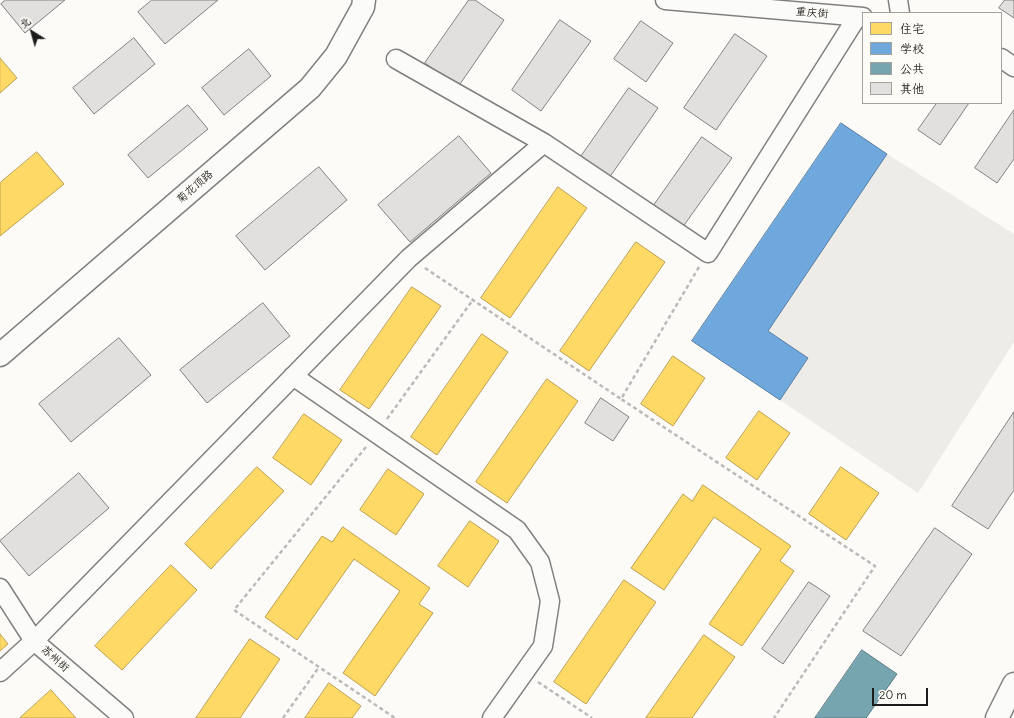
<!DOCTYPE html>
<meta charset="utf-8">
<style>
body{margin:0}
#map{position:relative;width:1014px;height:718px;overflow:hidden;background:#fcfbf8;font-family:Delius,"LXGW WenKai TC",sans-serif}
canvas{display:block}
.legend{position:absolute;left:862px;top:12px;width:140px;height:92px;box-sizing:border-box;background:#fdfcf7;border:1px solid #a3a29f;margin:0;padding:5px 7px;list-style:none;font-size:12px;color:#1c1c1c}
.legend li{display:flex;align-items:center;gap:8px;height:20px}
.legend b{width:20px;border:1px solid #a3a29f}
.north{position:absolute;left:12px;top:12px;width:40px;height:40px;-webkit-text-stroke:3px #fdfcf7;paint-order:stroke;rotate:323deg;font-size:11px;font-weight:700;line-height:16px;text-align:center;color:#1c1c1c}
.north::after{content:'';display:block;margin:auto;width:14px;height:18px;background:#1c1c1c;clip-path:polygon(50% 0,100% 100%,50% 72%,0 100%)}
.scale{position:absolute;left:872px;top:688px;width:56px;height:18px;box-sizing:border-box;border:2px solid #1c1c1c;border-top:0;padding-left:5px;font-size:12px;line-height:14px;white-space:nowrap;color:#1c1c1c;-webkit-text-stroke:3px #fdfcf7;paint-order:stroke}
</style>
<div id="map">
<canvas width="1014" height="718"></canvas>
<ul class="legend">
<li><b style="height:11px;background:#ffd966"></b>住宅</li>
<li><b style="height:11px;background:#6fa8dc"></b>学校</li>
<li><b style="height:11px;background:#76a5af"></b>公共</li>
<li><b style="height:11px;background:#e1e0de"></b>其他</li>
</ul>
<div class="north">北</div>
<div class="scale">20 m</div>
</div>
<script>
const g = document.querySelector('canvas').getContext('2d');
g.lineJoin = 'round';
function paint(path, color) {
  g.fillStyle = color;
  g.fill(path, 'evenodd');
}
function stroke(path, color, width, dash) {
  g.strokeStyle = color;
  g.lineWidth = width;
  g.lineCap = dash ? 'butt' : 'round';
  g.setLineDash(dash || []);
  g.stroke(path);
}
function label(font, color, halo, rows, align = 'center') {
  g.font = font + ' Delius,"LXGW WenKai TC",sans-serif';
  g.lineWidth = 4;
  g.setLineDash([]);
  g.textBaseline = 'middle';
  g.strokeStyle = halo;
  g.fillStyle = color;
  for (const [text, x, y, turn = 0] of rows) {
    g.save();
    g.translate(x, y);
    g.rotate((+turn || 0) * Math.PI / 180);
    g.textAlign = isNaN(turn) ? turn : align;
    if (halo) g.strokeText(text, 0, 0);
    g.fillText(text, 0, 0);
    g.restore();
  }
}
paint(new Path2D(`
 M887,154L1014,234V342L918,493L780,400L808,358L768,331Z`), '#edece8');
const homes = new Path2D(`
 M0,58L17,78L0,93Z
 M37,152L64,184L0,236V183Z
 M558,187L587,208L510,318L481,298Z
 M636,242L665,262L589,371L560,351Z
 M412,287L441,306L369,409L340,390Z
 M482,334L508,352L437,455L411,437Z
 M673,356L705,378L673,426L641,404Z
 M547,379L578,401L507,503L476,482Z
 M759,411L790,433L757,480L726,458Z
 M304,414L342,440L311,485L273,458Z
 M257,467L284,491L211,569L185,544Z
 M841,467L879,493L846,540L809,514Z
 M388,469L424,494L396,535L360,510Z
 M703,485L791,546L780,561L794,571L742,646L709,624L761,549L714,517L664,590L631,568L683,494L692,501Z
 M470,521L499,541L468,587L438,566Z
 M343,527L430,588L419,604L433,613L375,696L343,673L400,591L354,559L297,640L265,617L322,536L332,542Z
 M171,565L197,590L122,670L95,646Z
 M624,580L656,602L586,704L554,682Z
 M0,634L8,644L0,651Z
 M704,635L735,657L692,718H646Z
 M250,639L280,659L240,718H196Z
 M329,683L361,706L352,718H305Z
 M51,690L76,718H20Z`);
paint(homes, '#ffd966');
stroke(homes, '#bba050', 1);
const schools = new Path2D(`
 M841,123L887,154L768,331L808,358L780,400L692,341Z`);
paint(schools, '#6fa8dc');
stroke(schools, '#567ea2', 1);
const public = new Path2D(`
 M862,650L897,674L866,718H815Z`);
paint(public, '#76a5af');
stroke(public, '#5b7c83', 1);
const building = new Path2D(`
 M6,0H65L25,33L1,4Z
 M152,0H218L165,44L138,12Z
 M469,0H475L504,20L458,87L425,63Z
 M1005,0H1014V18L999,8Z
 M560,20L591,41L541,111L512,90Z
 M641,21L673,43L646,82L614,59Z
 M735,34L767,56L716,130L684,108Z
 M134,38L155,64L94,114L73,88Z
 M249,49L271,76L224,115L202,88Z
 M629,88L658,108L609,178L580,158Z
 M937,103H969L940,145L918,130Z
 M188,105L208,129L148,178L128,155Z
 M1014,110V159L997,183L975,168Z
 M459,136L491,173L410,242L378,205Z
 M702,137L732,158L682,228L652,208Z
 M319,167L347,200L265,270L236,236Z
 M263,303L290,336L207,403L180,370Z
 M119,338L151,375L71,442L39,404Z
 M601,398L629,417L613,441L585,423Z
 M1014,412V490L988,529L952,506Z
 M79,473L109,508L29,576L0,541Z
 M935,528L972,554L901,656L863,631Z
 M809,582L830,596L783,664L762,649Z`);
paint(building, '#e1e0de');
stroke(building, '#81807f', 1);
const minor = new Path2D(`
 M665,0L863,17
 M898,0L900,13
 M1001,58L1014,67
 M396,59L544,143L708,253L857,17
 M293,376L517,530L540,562L550,601L543,646L492,718
 M0,588L34,641L124,718
 M0,672L34,641L409,258L544,143`);
const tertiary = new Path2D(`
 M0,355L310,88L336,56L363,7L364,0`);
const primary = new Path2D(`
 M997,718L1014,684`);
stroke(minor, '#81807f', 21);
stroke(tertiary, '#81807f', 25);
stroke(primary, '#81807f', 25);
stroke(new Path2D(`
 M699,267L621,399L875,566L774,718
 M425,268L621,399
 M387,419L472,301
 M366,447L234,610L395,718
 M538,682L592,718
 M283,718L319,667`), '#bbbab8', 2.5, [4, 3]);
stroke(minor, '#fbfbf9', 18);
stroke(tertiary, '#fbfbf9', 22);
stroke(primary, '#fbfbf9', 22);
label('11px', '#1c1c1c', '#fdfcf7', [
 ["重庆街",812,13,5],
 ["菊花顶路",195,187,-41],
 ["苏州街",55,659,41]
]);
</script>
